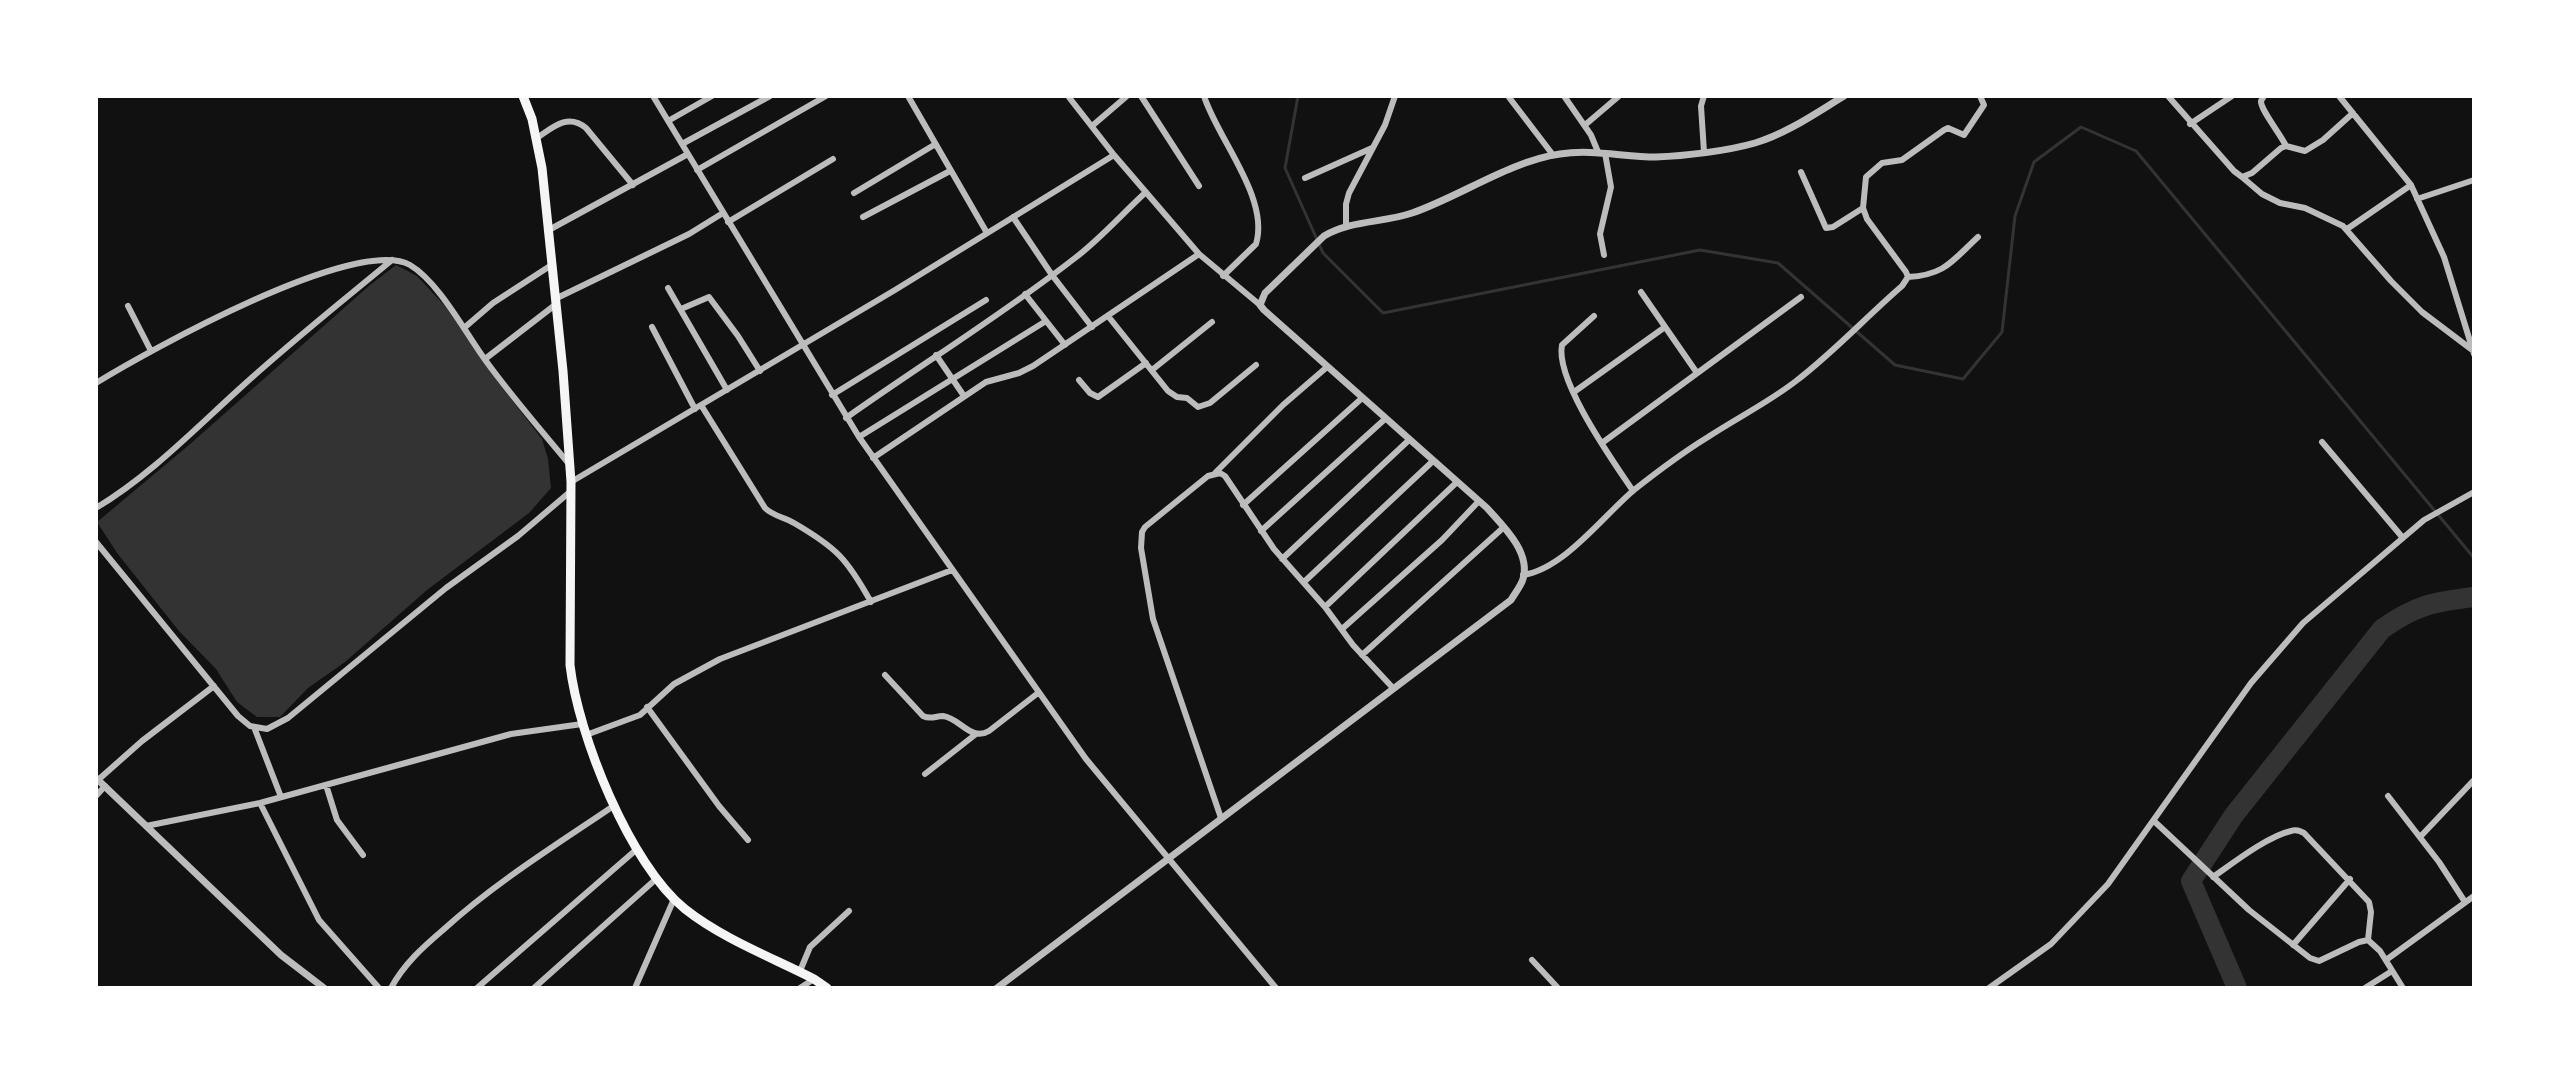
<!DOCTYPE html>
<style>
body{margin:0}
#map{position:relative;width:2570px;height:1084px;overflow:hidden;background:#111;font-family:Bitter,serif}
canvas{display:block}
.frame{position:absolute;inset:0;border:98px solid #fff;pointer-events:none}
</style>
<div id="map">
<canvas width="2570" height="1084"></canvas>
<div class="frame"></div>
</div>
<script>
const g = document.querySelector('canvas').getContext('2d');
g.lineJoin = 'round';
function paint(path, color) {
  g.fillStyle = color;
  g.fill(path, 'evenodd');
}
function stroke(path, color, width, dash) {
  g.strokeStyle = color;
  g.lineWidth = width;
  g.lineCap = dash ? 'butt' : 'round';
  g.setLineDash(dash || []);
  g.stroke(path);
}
paint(new Path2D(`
 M396,265L417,276L445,306L498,382L542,439L548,459L551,488L529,513L427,590L345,662L308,688L280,717H257L237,702L216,669L179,631L117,553L97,522L189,445L370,285Z`), '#333');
stroke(new Path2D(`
 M1298,96L1285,168L1323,253L1383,313L1700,250L1778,263L1895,365L1963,379L2002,332L2015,216L2034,162L2081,127L2136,151L2474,558`), '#333', 3);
stroke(new Path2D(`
 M2237,988L2191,881L2234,815L2382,629C2416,605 2433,602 2474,597`), '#333', 20);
stroke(new Path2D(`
 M653,96L859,437L1086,759L1276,988
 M908,96L987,233
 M1068,96L1114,155L1199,254L1260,305
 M1141,96L1199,186
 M1204,96C1217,138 1270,198 1256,244L1223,276
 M1508,96L1553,155
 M1564,96L1591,135L1598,152
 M1704,96L1701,106L1704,152
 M2168,96L2234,171L2242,177L2252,173L2281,148L2286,146L2305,151L2323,140L2353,113
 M2264,96L2261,101C2260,109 2281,135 2286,146
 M2339,96L2411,185L2444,257L2474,354
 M668,121L712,96
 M2190,124L2232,96
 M1585,125L1619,96
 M1092,126L1127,96
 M537,138C553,127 568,113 586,128L633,185
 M682,144L770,96
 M697,170L826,96
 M1801,172L1826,228L1833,227L1863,208
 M2242,177L2262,194L2280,203L2305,208L2343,226L2391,281L2422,312L2471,349
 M1305,178L1372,148
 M854,193L934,145
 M2417,199L2474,180
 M863,217L950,171
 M1013,217L1052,275L1092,327
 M728,222L833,159
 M1346,226V204L1349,193L1385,125L1395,96
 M2347,229L2411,185
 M547,231L688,154
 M1604,255L1600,234L1611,187L1605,153
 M1908,277C1945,275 1952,261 1978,237
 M668,288L727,390
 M1641,292L1697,373
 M1025,294L1065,345
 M555,299L689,234L723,213
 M128,306L151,351
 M681,309L709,297L738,336L760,371
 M1108,316L1168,391L1177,397L1187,398L1198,407L1210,403L1256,365
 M1594,316L1562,345C1555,380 1613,461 1633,491
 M652,327L695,409
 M464,328L493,303L550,266
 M936,355L964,396
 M485,359L555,305
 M1152,370L1212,322
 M1079,380L1090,393L1098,397L1146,363
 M96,383C148,351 356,235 410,265C439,282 466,334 486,361C512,397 541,430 569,464
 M1574,392L1665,327
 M832,395L986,300
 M701,405L765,508C773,516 784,517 794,523C837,548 847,559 871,602
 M846,418C922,364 1002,315 1075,258C1100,239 1122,214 1146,192
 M859,437L1046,321
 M2322,442L2403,538
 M1602,443L1801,297
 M873,458L986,382L1019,373L1033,366L1199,254
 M1215,473L1283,405L1327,367
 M571,482L895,290L1114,155
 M1243,505L1361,399
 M96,508C148,477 193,431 237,391C287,345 340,303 392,260
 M1261,531L1385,419
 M96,542L238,716L250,726L267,729L288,718L446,588L518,536L571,491
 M1282,559L1409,440
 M1523,575C1564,569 1603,516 1634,490C1658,471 1682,453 1708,437C1737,418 1769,402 1796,381C1834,352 1866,317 1902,286L1908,277L1906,272L1867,219L1863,208L1866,177L1882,163L1902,160L1944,130L1948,128L1964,135L1984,105L1980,96
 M1304,582L1433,461
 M1325,607L1457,482
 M1342,629L1442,540L1479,501
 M1362,655L1504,527
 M885,675L923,716C931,720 935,716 943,716C960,718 971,742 989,731L1038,693
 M647,707L719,806L748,840
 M254,727L281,797
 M586,735L640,715L674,684L720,659L952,570
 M925,774L976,734
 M98,780L142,741L214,686
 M326,785L337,820L363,855
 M96,796L105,786
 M2388,796L2439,862L2465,902
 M260,803L319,920L379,988
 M1221,818L1153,619L1141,548L1142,532L1145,527L1208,476L1220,473L1225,476L1274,549L1325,607L1353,645L1393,688
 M2154,821L2249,910L2310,958L2319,961L2359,942L2368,940L2380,951L2403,988
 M146,826L260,803L511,734L582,724
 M2420,837L2474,780
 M2213,877C2233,863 2268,836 2291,831C2296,829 2300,831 2304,833L2369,902L2371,912L2368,940
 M2293,945L2350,879
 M1532,960L1558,988
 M2386,960L2474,896
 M800,971L810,947L849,911
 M391,988C404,964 423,947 443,930C496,882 556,845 615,805
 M477,988L637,849
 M534,988L656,879
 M635,988L674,899
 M800,988L814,979
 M1989,988L2051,944L2108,884L2251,683L2303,623L2424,520L2474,492
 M2365,988L2392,971`), '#bcbcbc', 6);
stroke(new Path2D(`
 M96,778L281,955L324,988
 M997,988L1511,600C1515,593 1521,586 1523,579C1531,552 1503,526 1487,508L1264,310L1260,305L1265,293L1324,236C1351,220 1383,223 1412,213C1459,197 1510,161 1560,154C1592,149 1624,157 1656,157C1685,156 1727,151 1755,143C1786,134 1816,113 1844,96`), '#bcbcbc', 7);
stroke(new Path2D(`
 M523,96L532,119L542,168L563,371L571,482L570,665C578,735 630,865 685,909C723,939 771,957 814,979L827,988`), '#f5f5f5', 9);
</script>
